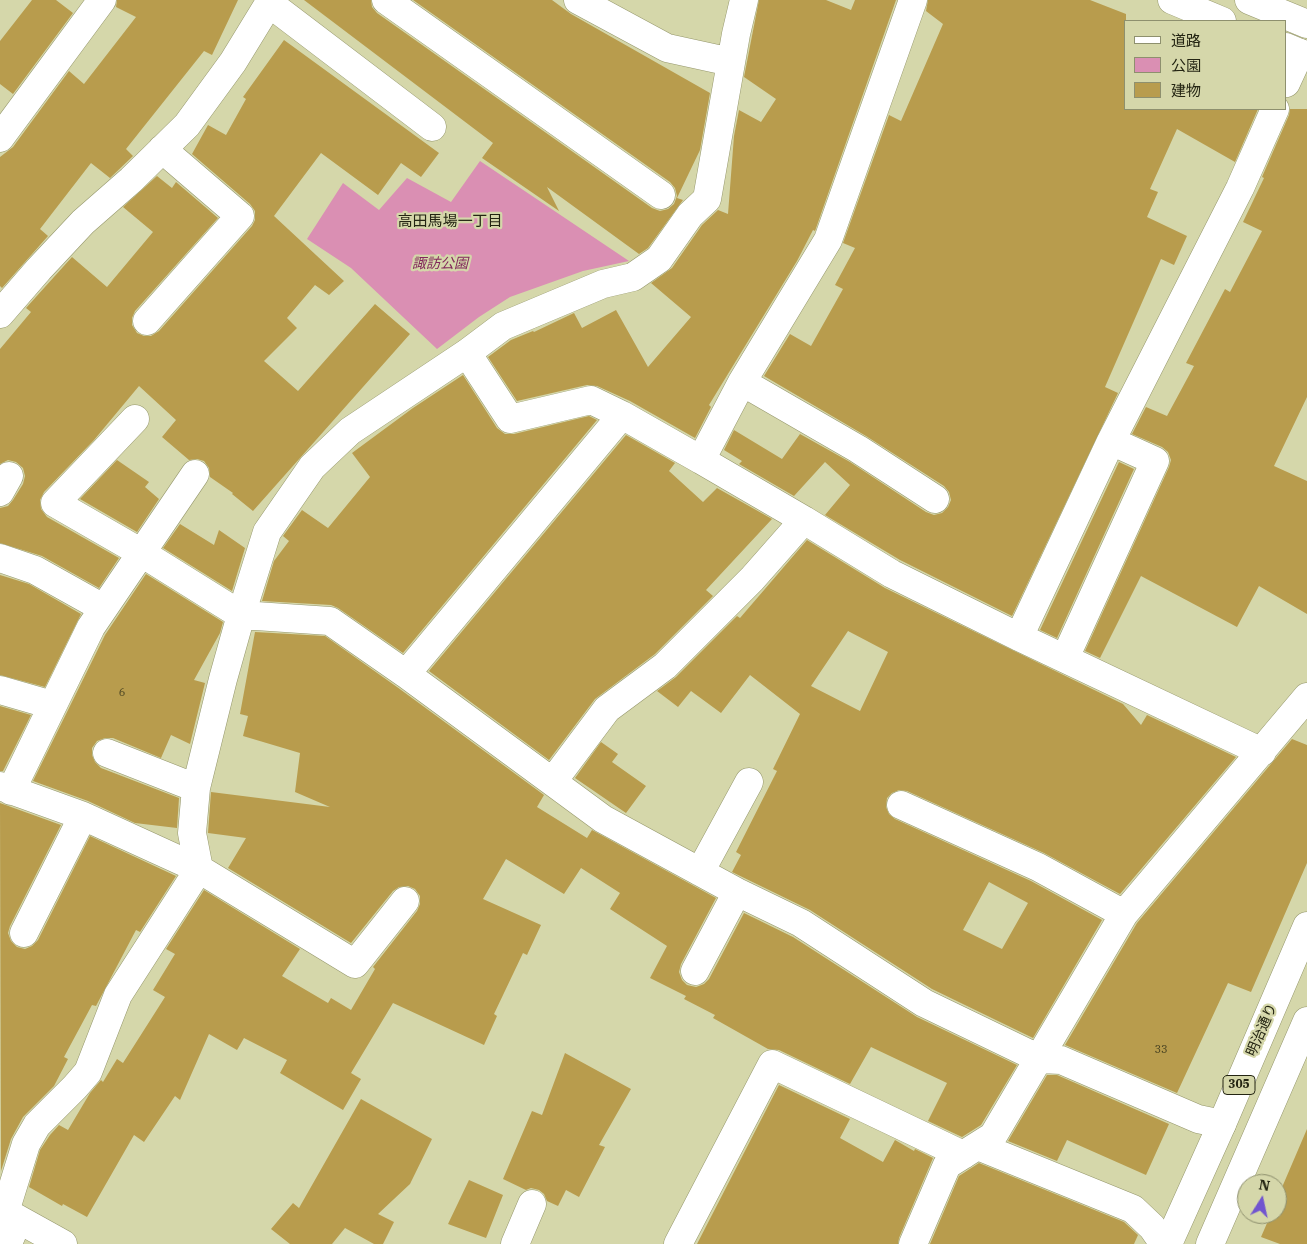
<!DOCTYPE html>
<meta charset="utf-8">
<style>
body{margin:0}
#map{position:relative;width:1307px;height:1244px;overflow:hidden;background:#d5d7aa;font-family:"IBM Plex Serif","Noto Sans JP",serif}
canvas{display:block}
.legend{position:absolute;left:1124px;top:20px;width:162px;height:90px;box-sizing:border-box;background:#d5d7aa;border:1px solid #8e906e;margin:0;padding:6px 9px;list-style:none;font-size:15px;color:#242513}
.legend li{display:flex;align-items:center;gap:10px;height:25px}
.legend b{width:25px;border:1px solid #8e906e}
.north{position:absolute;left:1237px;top:1174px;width:50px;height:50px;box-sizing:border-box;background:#d5d7aa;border:1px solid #8e906e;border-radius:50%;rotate:10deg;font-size:14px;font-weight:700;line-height:20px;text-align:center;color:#242513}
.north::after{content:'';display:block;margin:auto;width:18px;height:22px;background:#7155cf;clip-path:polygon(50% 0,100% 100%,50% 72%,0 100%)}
</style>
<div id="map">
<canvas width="1307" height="1244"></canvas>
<ul class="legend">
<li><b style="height:6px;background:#fff"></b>道路</li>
<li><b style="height:14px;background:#da8fb3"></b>公園</li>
<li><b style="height:14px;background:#b89c4d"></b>建物</li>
</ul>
<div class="north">N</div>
</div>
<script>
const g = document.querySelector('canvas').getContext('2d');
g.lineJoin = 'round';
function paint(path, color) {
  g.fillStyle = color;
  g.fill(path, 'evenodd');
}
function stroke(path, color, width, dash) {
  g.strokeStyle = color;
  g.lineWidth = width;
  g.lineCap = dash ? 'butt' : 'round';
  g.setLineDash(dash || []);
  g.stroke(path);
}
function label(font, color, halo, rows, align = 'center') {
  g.font = font + ' "IBM Plex Serif","Noto Sans JP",serif';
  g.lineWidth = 4.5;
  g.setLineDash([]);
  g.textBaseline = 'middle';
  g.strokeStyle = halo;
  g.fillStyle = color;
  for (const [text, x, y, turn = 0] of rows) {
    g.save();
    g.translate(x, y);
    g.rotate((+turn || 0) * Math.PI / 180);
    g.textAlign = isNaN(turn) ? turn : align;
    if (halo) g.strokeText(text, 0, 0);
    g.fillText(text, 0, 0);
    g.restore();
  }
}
paint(new Path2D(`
 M480,161L629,261L583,271L510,297L479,317L437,349L351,268L307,239L343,183L379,210L407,178L451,202Z`), '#da8fb3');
paint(new Path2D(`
 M32,0H56L73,13L13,94L0,84V41Z
 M117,0H238L212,55L204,51L126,149L133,156L110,178L91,163L40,229L48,236L2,288L0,286V157L13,147L69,71L84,84L136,17L116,7Z
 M304,0H371L372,7L377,13L652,208L660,211L668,209L674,204L677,196L675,188L670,182L413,0H552L571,14L710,93L700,150L677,198L683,200L648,248L639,254L547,187L559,211L482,158L493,143Z
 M759,0H826L851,10L855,0H896L815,231L813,230L797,261L709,405L711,407L695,438L630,401L597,386L587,385L517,401L488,357L511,340L533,331L534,332L574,313L582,328L616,310L648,367L691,317L651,283L672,268L702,225L718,210L728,214L734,136L739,110L761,122L776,99L744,77Z
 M928,0H1090L1126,14V109H1258L1235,162L1177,129L1150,189L1158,192L1147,217L1187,236L1174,265L1161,259L1105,387L1118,393L1012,616L900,560L825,515L850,485L825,462L794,496L739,464L742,461L724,450L734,430L782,459L800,434L850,462L926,512L934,515L942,513L948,507L951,500L949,492L944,486L866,436L764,376L790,334L811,346L843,289L835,285L855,248L843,243L889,115L901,121L943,24L926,11Z
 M284,40L439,153L421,177L401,163L378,195L321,153L274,216L344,281L329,295L315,285L287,318L297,328L264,361L298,391L375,304L410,334L253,511L232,494L233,493L210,477L209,468L204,461L197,459L189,460L162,437L176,420L139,386L94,440L44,492L40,500L41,509L47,517L119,558L99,588L42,556L0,543V508L8,506L13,500L23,484L25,476L23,468L16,462L8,460L0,464V349L31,312L26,308L72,257L107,287L153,232L123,207L157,176L172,188L176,182L218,218L135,311L132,318V325L137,333L144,336H151L159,331L252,226L255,220V211L250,204L192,154L208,125L226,135L246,99L243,97Z
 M1290,109H1307V397L1274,466L1307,481V614L1259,586L1237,627L1141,576L1100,658L1085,651L1169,467L1171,460L1168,452L1162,447L1132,434L1146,407L1167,416L1194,366L1186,363L1225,289L1230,292L1262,231L1243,222L1264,178L1262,177L1289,115Z
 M463,375L497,428L505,434H514L589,416L597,420L403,653L338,608L331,605L262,601L274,561L289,541L283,536L302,510L328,528L370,477L352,453L413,408Z
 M626,435L675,463L669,471L703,502L717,488L772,519L706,590L713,596L655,654L595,699L549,760L429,671Z
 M117,460L149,482L145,487L159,499L137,532L80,499Z
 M1119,462L1134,469L1057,638L1040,630Z
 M180,524L214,545L219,530L245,548L232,591L163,548Z
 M807,540L885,588L1123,704L1141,725L1147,715L1236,757L1120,894L1044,853L907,791L899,790L892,793L887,798L886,807L889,814L895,819L1031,881L1102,920L1033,1038L932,989L810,910L732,872L741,855L736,852L777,771L773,769L800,714L750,675L721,713L691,691L678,707L657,691L676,677L737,616L740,618ZM848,631L888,652L860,711L811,686ZM989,882L1028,903L1002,949L963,930Z
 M146,574L223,622L220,633L194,680L205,683L190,744L171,735L161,758L113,738H105L97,741L92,748V755L95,762L101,768L179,798L177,828L135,823L88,801L33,781L105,635Z
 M0,575L29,584L81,614L45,687L0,675Z
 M255,632L325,636L397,687L544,795L537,807L587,838L592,830L716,898L681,964L679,972L682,980L687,985L696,987L704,984L709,979L744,913L793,937L917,1017L1017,1065L981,1125L962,1137L928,1121L947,1083L871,1047L850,1084L779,1050L768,1049L713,1018L715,1015L684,999L686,996L650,978L667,946L610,909L620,893L581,868L564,894L506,859L483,899L541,925L527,955L523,953L494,1014L497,1016L484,1045L393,1003L351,1073L361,1079L343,1110L280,1073L287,1060L244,1038L237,1050L209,1034L180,1100L175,1096L144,1142L134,1135L87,1217L63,1204L62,1206L29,1187L40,1150L50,1135L59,1125L68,1130L90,1093L101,1080L103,1082L117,1059L123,1063L165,997L153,990L175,954L166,949L204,890L300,949L282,976L328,1003L331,998L351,1010L375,969L373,967L417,911L420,904V896L415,889L408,886L399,887L393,891L351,943L228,868L246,838L208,833L211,792L330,807L295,792L300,753L243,736L248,716L240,714Z
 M0,706L31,715L3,771H0Z
 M1292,739L1307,745V863L1251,992L1228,983L1177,1093L1065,1045L1137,923Z
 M601,742L618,754L612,762L646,786L626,813L575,778Z
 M0,803L61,825L10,926L8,933L11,941L17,947L25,949L32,946L38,940L90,836L176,876L140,932L136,930L96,1006L92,1005L64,1057L68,1059L54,1086L23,1117L11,1139L1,1171Z
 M565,1053L631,1089L599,1145L605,1147L579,1197L566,1190L558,1206L547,1201L544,1194L539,1190L531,1188L526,1190L503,1179L532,1111L542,1115Z
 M1047,1075H1057L1169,1124L1146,1175L1067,1140L1057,1161L1008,1141Z
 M779,1085L850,1119L840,1138L883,1162L895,1140L914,1151L915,1149L933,1158L899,1238L898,1244H697Z
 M361,1099L432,1139L410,1184L378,1214L394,1222L383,1244H374L345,1228L332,1244H290L271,1229L293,1203L299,1208Z
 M1307,1129V1244H1280L1261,1237L1271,1214H1277V1199Z
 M979,1163L1124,1222L1138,1235L1134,1244H930L959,1176Z
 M469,1180L503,1195L486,1238L448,1224Z`), '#b89c4d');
const minor = new Path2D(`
 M386,0L661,195
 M578,0L667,48L731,62
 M913,0L828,240L742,382L701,460L804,520L892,574L1019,637L1262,752
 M269,3L432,127
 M1286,83L1300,53
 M0,138L102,0
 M0,314L39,269L83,222L131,180L187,125L233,62L271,0
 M147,321L240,216L162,149
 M467,353L510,419L591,400L622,415
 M742,382L858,449L935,499
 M135,419L55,503L140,552L241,615L330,621L406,674L603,819L737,892L801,923L924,1003L1040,1059L1061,1060L1198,1119L1222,1124
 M0,492L9,476
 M0,558L35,570L103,608
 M1019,637L1111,441L1240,188L1275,109
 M1065,658L1155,461L1111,441
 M406,674L622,415L701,460
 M0,690L52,705
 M107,753L196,788
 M553,781L607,709L665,666L752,579L804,520
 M0,786L83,816L199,869L355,964L405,901
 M11,791L91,627L195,474
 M901,805L1038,867L1124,914
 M700,872L749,782
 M24,933L83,816
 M695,971L737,892
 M978,1146L1133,1209L1152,1227L1164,1244
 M5,1212L26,1144L37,1125L75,1087L88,1072L118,995L199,869L192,833L196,788L223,679L241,615L267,532L312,467L350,431L467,353L503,326L603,284L633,277L659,259L690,215L707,199L736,34L744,0
 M515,1244L532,1204
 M678,1244L772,1064L963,1155
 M913,1244L947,1165L993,1136L1124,914L1307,697`);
const major = new Path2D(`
 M1172,0L1222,21
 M1249,0L1307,24
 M1286,47L1307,56
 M0,1209L63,1244
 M6,1244C14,1235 14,1227 12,1216
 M1168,1244L1222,1124L1307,926
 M1210,1244L1307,1021`);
stroke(minor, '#95976c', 29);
stroke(major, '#95976c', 29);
stroke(minor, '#fff', 28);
stroke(major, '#fff', 28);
label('11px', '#494322', null, [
 ["6",122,693],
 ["33",1161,1050]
]);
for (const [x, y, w] of [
 [1239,1085,32]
]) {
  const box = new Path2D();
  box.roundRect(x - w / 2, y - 9.5, w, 19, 4);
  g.fillStyle = '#d5d7aa';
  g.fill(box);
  stroke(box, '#242513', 1);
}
label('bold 12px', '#242513', null, [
 ["305",1239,1085]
]);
label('italic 14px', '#82285b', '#d5d7aa', [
 ["諏訪公園",440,264]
]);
label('14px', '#242513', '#d5d7aa', [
 ["明治通り",1262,1030,-67]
]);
label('15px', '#242513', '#d5d7aa', [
 ["高田馬場一丁目",450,222]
]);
</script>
